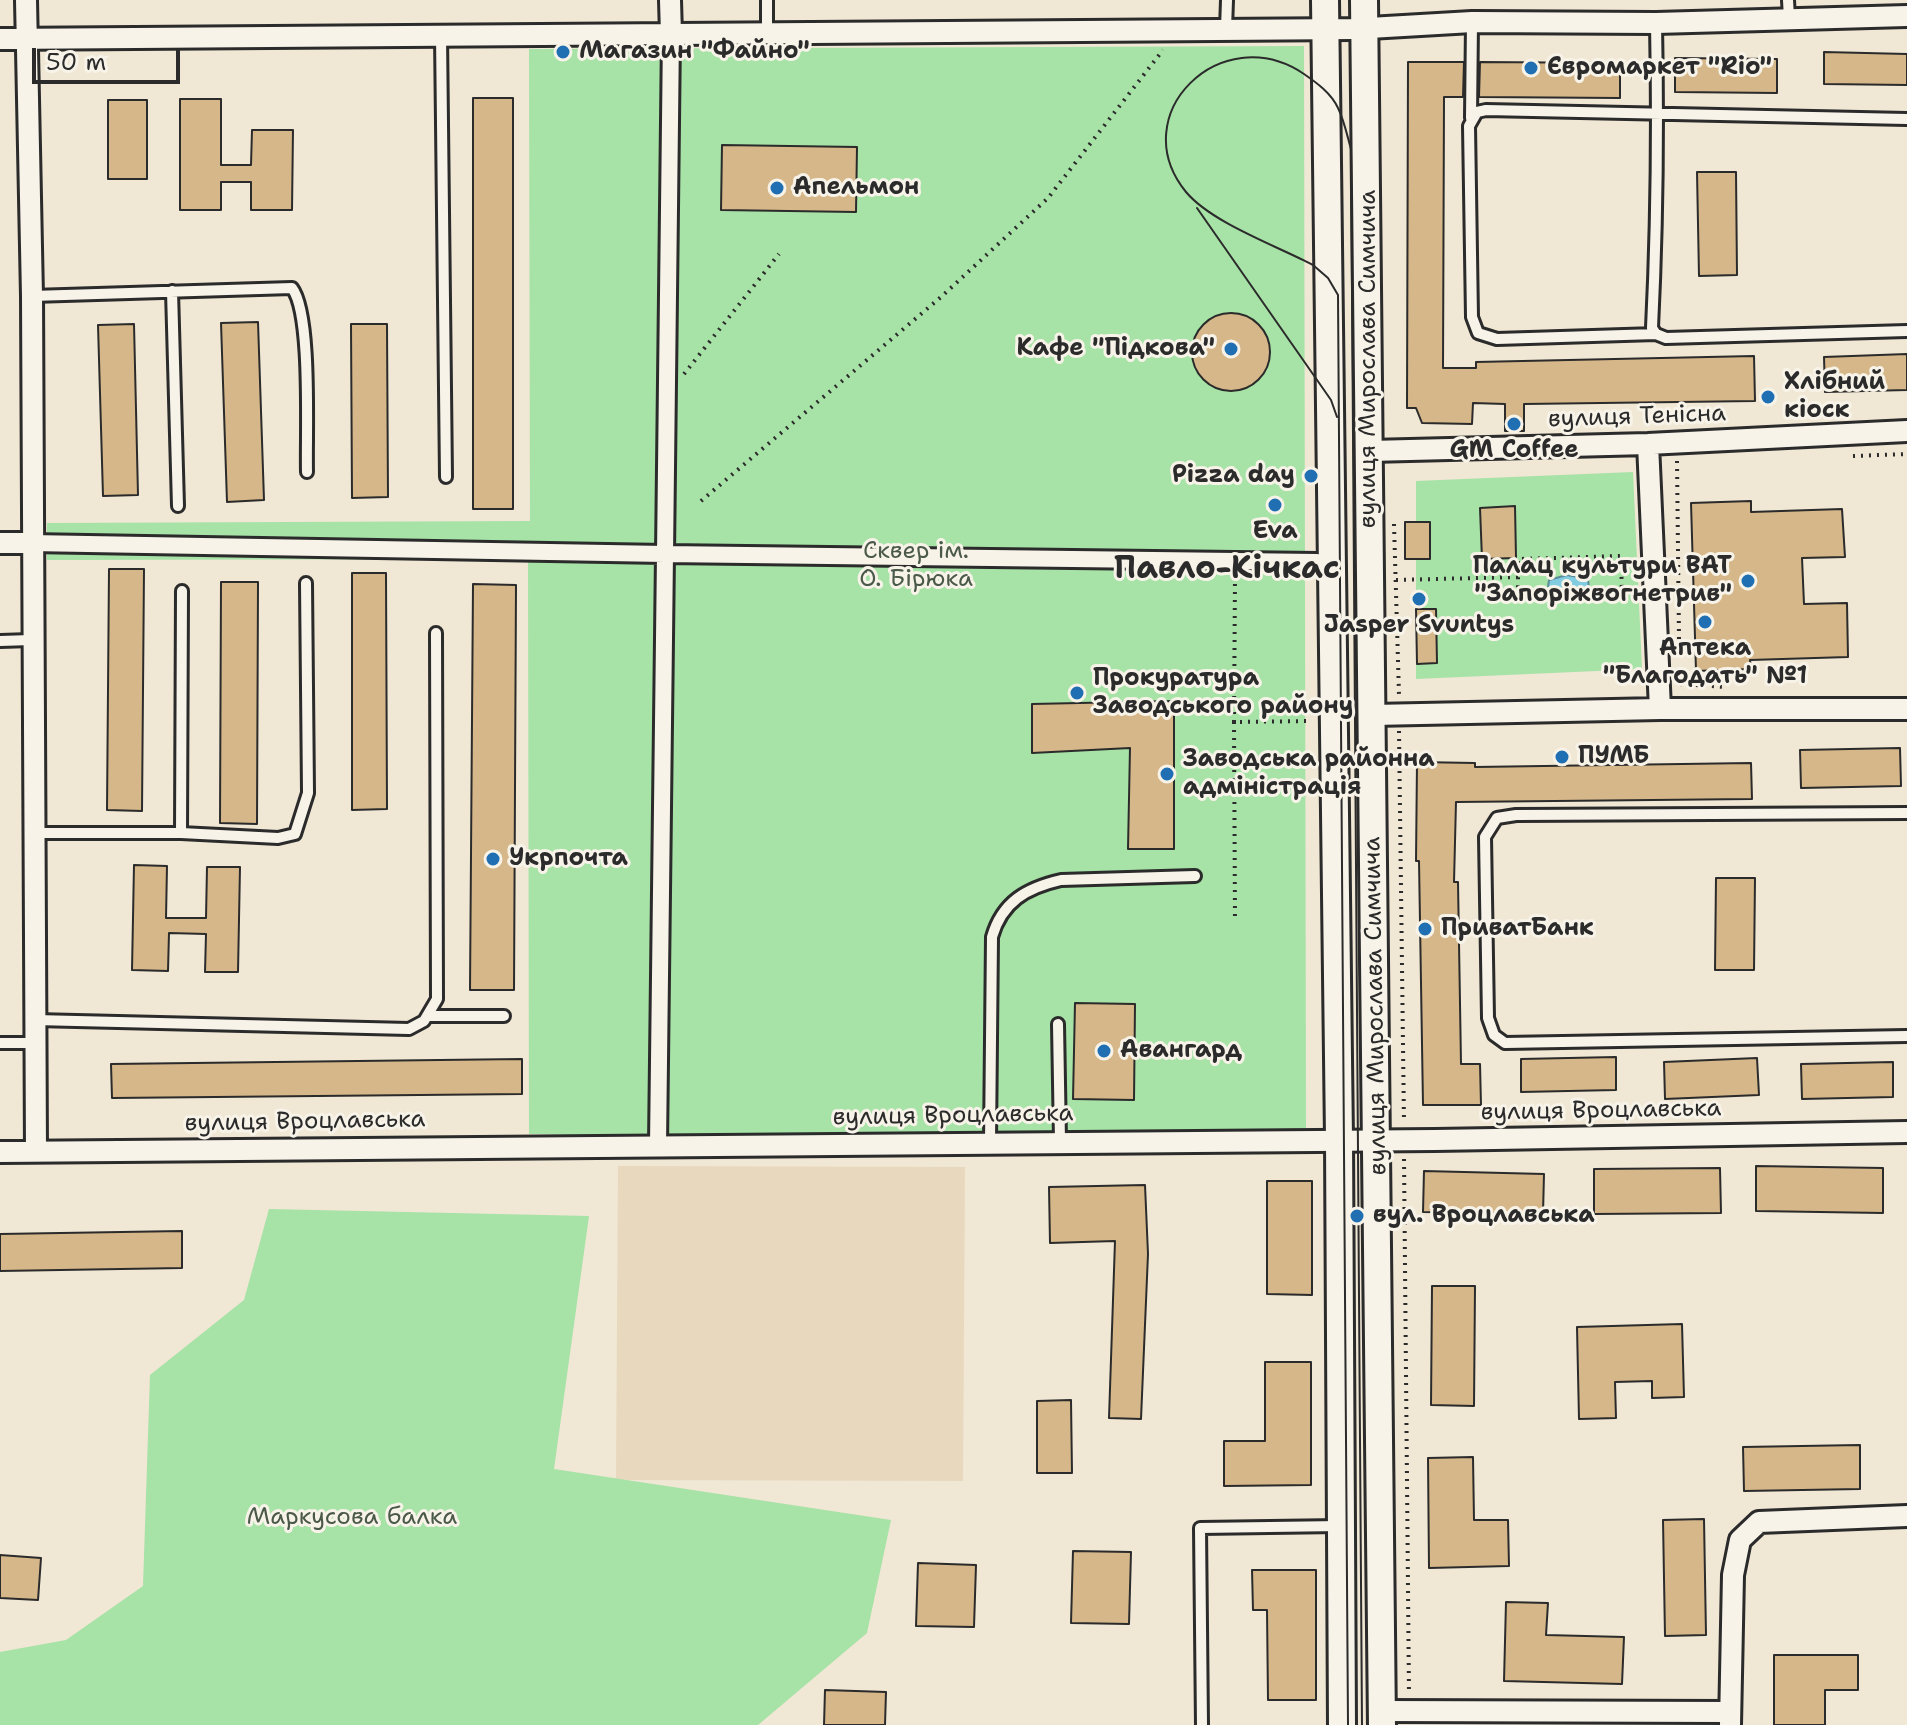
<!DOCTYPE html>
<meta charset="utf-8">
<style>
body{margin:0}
#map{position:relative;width:1907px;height:1725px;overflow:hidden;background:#f0e7d5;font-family:"Shantell Sans",sans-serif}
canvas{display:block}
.scale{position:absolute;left:32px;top:48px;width:148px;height:36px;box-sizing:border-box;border:4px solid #2b2b2b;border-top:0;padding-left:10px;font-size:24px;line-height:28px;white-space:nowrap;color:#2b2b2b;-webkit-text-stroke:6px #f7f3e8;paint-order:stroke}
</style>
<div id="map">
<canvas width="1907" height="1725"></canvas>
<div class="scale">50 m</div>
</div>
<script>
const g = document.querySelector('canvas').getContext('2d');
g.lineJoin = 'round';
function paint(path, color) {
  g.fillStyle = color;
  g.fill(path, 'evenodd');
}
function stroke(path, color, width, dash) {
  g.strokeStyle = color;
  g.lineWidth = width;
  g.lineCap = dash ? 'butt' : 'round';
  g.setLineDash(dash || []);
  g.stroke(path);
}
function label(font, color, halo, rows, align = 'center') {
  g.font = font + ' "Shantell Sans",sans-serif';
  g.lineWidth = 6;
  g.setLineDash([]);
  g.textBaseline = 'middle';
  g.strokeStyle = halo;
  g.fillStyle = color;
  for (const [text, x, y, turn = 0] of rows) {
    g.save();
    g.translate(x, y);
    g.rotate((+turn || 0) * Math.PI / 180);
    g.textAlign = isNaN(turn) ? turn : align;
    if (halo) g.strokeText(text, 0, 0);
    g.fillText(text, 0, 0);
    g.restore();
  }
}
paint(new Path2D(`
 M618,1166L965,1167L963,1481L616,1480Z`), '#e8d9be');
paint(new Path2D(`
 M1304,46L1306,1131L990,1142L529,1134L528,559L47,560V523L530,521L529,49Z
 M1633,472L1642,669L1416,679V481Z
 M269,1209L589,1216L554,1469L891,1520L867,1633L758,1725H0V1652L66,1640L143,1586L150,1375L244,1300Z`), '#a7e2a7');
const water = new Path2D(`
 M1567,575L1588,579L1589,588C1577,593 1558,596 1548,587L1549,580Z`);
paint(water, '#82cce2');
stroke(water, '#5f8c99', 2);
const building = new Path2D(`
 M1824,52L1907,54V85L1824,84Z
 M1675,58L1777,59V93L1675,92Z
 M1408,62H1464L1463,97H1444L1443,368H1476V362L1754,356L1755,401L1524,404V431H1505V404L1473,403L1472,424L1422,423L1416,408H1407Z
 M1480,62L1620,63V98L1479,97Z
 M473,98H513V509H473Z
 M180,99H221V165H251L252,130H293L292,210H251V182H221V210H180Z
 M108,100H147V179H108Z
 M722,145L857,147L856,212L721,210Z
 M1697,172H1736L1737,275L1699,276Z
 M1192 352a39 39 0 1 1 78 0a39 39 0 1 1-78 0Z
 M258,322L264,500L227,502L221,323Z
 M134,324L138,495L103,496L98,325Z
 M351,324H387L388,497L352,498Z
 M1907,354V390L1825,392L1824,357Z
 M1751,501V512L1842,509L1845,557L1802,558L1804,604L1847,603L1848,657L1750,660L1751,669L1696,671L1691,503Z
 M1515,506L1516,558L1482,559L1480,508Z
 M1405,522H1430V559H1405Z
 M109,569H144L142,811L107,810Z
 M352,573H386L387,809L352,810Z
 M221,582H258L257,824L220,823Z
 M473,584L516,585L514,990H470Z
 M1416,609H1436L1437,663L1417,664Z
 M1174,701V849H1128L1130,748L1032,753V704Z
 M1900,748L1901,786L1801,788L1800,750Z
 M1417,762L1475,763V767L1751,763L1752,799L1456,802L1454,882H1458L1461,1064H1480L1481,1105H1423L1419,861H1416Z
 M134,865L167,866L166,918H206L207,867H240L238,972H205L206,934L169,933L168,971L132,970Z
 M1716,878H1755L1754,970H1715Z
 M1075,1003L1135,1004L1134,1100L1073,1099Z
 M1616,1057V1090L1521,1092V1059Z
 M1757,1058L1759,1095L1665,1099L1664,1062Z
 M522,1059V1094L112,1098L111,1064Z
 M1893,1062V1097L1802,1099L1801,1064Z
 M1756,1166L1883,1168V1213L1756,1211Z
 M1720,1168L1721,1213L1594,1214V1169Z
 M1424,1171L1544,1174L1543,1214L1423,1212Z
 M1267,1181H1312V1295L1267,1294Z
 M1145,1185L1148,1254L1141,1419L1109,1418L1115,1241L1050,1243L1049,1187Z
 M182,1231V1268L0,1271V1234Z
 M1432,1286H1475L1474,1406L1431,1405Z
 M1682,1324L1684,1397L1652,1398V1381L1615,1382L1616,1418L1579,1419L1577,1327Z
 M1265,1362H1311V1485L1224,1486V1441H1265Z
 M1071,1400L1072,1473H1037V1401Z
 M1860,1445V1489L1744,1491L1743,1447Z
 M1473,1457L1474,1520H1508L1509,1566L1429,1568L1428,1458Z
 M1704,1519L1706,1635L1665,1636L1663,1520Z
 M1073,1551L1131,1552L1129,1624L1071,1623Z
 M0,1555L41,1558L38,1600L0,1598Z
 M918,1563L976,1565L974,1627L916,1626Z
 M1252,1570H1316V1700H1268L1267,1610H1253Z
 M1506,1602L1548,1603L1546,1635L1624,1637L1622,1684L1504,1681Z
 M1774,1655H1858V1690H1825V1725H1774Z
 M825,1690L886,1692L885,1725H824Z`);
paint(building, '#d6b789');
stroke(building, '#2b2b2b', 2);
const service = new Path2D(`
 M767,0V34
 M1788,0L1789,18
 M1656,23C1658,125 1657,226 1652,328L1656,334L1497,339L1478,333L1472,317L1469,126L1477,112L1486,110L1907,119
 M1226,29L1227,0
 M441,35L446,477
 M1471,118L1472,22
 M172,291L178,506
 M32,296L292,288C312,314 306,434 307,472
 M1656,334L1666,338L1907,331
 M0,641L31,640
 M1907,813L1516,815L1497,818L1485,837L1488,1018L1494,1035L1505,1043L1907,1036
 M34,833H181L278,838L295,834L308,793L306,583
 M181,833L182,591
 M428,1016H504
 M35,1020L409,1029L424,1021L437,999L436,633
 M1058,1024L1060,1141
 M0,1043H35
 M990,1142L992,937C1002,902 1026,888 1061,880L1195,876
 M1202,1725L1200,1528L1340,1526`);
const pedestrian = new Path2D(`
 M671,35L665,554L1317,562
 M30,543L665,554L658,1145`);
const minor = new Path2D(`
 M26,0L32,296L36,1151
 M670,0L671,35
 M0,39L1352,29L1472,22L1656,23L1907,16
 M1648,444L1660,709
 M1370,451L1648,444L1907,431
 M0,543H30
 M1373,715L1660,709H1907
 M0,1152L1435,1140L1907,1132
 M1382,1711L1730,1712
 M1730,1725L1733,1575L1740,1540L1759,1522L1907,1516`);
const tertiary = new Path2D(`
 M1325,0L1339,1138L1342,1725
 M1364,0L1382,1725`);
stroke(service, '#2b2b2b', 16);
stroke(pedestrian, '#2b2b2b', 22);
stroke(minor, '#2b2b2b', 26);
stroke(tertiary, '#2b2b2b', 32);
stroke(new Path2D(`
 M684,374L779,254
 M1853,456L1907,454
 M1677,461L1679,639
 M701,501L941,297L1048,198L1163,50
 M1394,524L1399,695
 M1235,576L1234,722L1312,721
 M1396,580L1518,577V559L1621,556L1622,596L1518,600V577
 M1680,684L1725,687
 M1234,722L1235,922
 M1399,731L1404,1123
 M1404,1159L1409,1695`), '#2b2b2b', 4, [2, 6]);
stroke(service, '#f7f3e8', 10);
stroke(pedestrian, '#f7f3e8', 16);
stroke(minor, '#f7f3e8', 20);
stroke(tertiary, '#f7f3e8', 26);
stroke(new Path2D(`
 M1197,208L1331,400L1337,417
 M1348,1725L1338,295L1328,278L1313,265C1277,246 1212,223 1186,192C1123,115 1221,18 1304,74C1317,83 1331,93 1338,108C1344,120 1347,135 1351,149L1362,1725`), '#2b2b2b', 2);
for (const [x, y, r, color] of [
 [563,52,8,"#1f6fb2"],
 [1531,68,8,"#1f6fb2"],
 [777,188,8,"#1f6fb2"],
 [1231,349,8,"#1f6fb2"],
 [1768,397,8,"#1f6fb2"],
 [1514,424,8,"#1f6fb2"],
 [1311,476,8,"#1f6fb2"],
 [1275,505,8,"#1f6fb2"],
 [1748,581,8,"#1f6fb2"],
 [1419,599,8,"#1f6fb2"],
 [1705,622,8,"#1f6fb2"],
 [1077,693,8,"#1f6fb2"],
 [1562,757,8,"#1f6fb2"],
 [1167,774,8,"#1f6fb2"],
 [493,859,8,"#1f6fb2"],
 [1425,929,8,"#1f6fb2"],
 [1104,1051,8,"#1f6fb2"],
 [1357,1216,8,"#1f6fb2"]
]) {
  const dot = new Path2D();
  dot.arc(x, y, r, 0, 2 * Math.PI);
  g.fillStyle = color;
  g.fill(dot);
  stroke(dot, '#f7f3e8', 3);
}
label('bold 24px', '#2b2b2b', '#f7f3e8', [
 ["Магазин \"Файно\"",579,52],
 ["Євромаркет \"Rio\"",1547,68],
 ["Апельмон",793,188],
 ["Кафе \"Підкова\"",1215,349,"right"],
 ["Хлібний",1784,383],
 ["кіоск",1784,411],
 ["GM Coffee",1514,451,"center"],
 ["Pizza day",1295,476,"right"],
 ["Eva",1275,532,"center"],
 ["Палац культури ВАТ",1732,567,"right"],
 ["\"Запоріжвогнетрив\"",1732,595,"right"],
 ["Jasper Svuntys",1419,626,"center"],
 ["Аптека",1705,649,"center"],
 ["\"Благодать\" №1",1705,677,"center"],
 ["Прокуратура",1093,679],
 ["Заводського району",1093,707],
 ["ПУМБ",1578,757],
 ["Заводська районна",1183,760],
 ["адміністрація",1183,788],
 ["Укрпочта",509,859],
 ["ПриватБанк",1441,929],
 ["Авангард",1120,1051],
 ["вул. Вроцлавська",1373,1216]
], 'left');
label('24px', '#2b2b2b', '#f7f3e8', [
 ["вулиця Мирослава Симчича",1369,359,-90],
 ["вулиця Тенісна",1637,417,-2],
 ["вулиця Мирослава Симчича",1376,1006,-91],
 ["вулиця Вроцлавська",1601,1111,-1],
 ["вулиця Вроцлавська",953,1116,-1],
 ["вулиця Вроцлавська",305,1122,-1]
]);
label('24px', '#4a594a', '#f7f3e8', [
 ["Сквер ім.",916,552],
 ["О. Бірюка",916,580],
 ["Маркусова балка",352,1518]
]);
label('bold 32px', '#2b2b2b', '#f7f3e8', [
 ["Павло-Кічкас",1227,570]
]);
</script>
